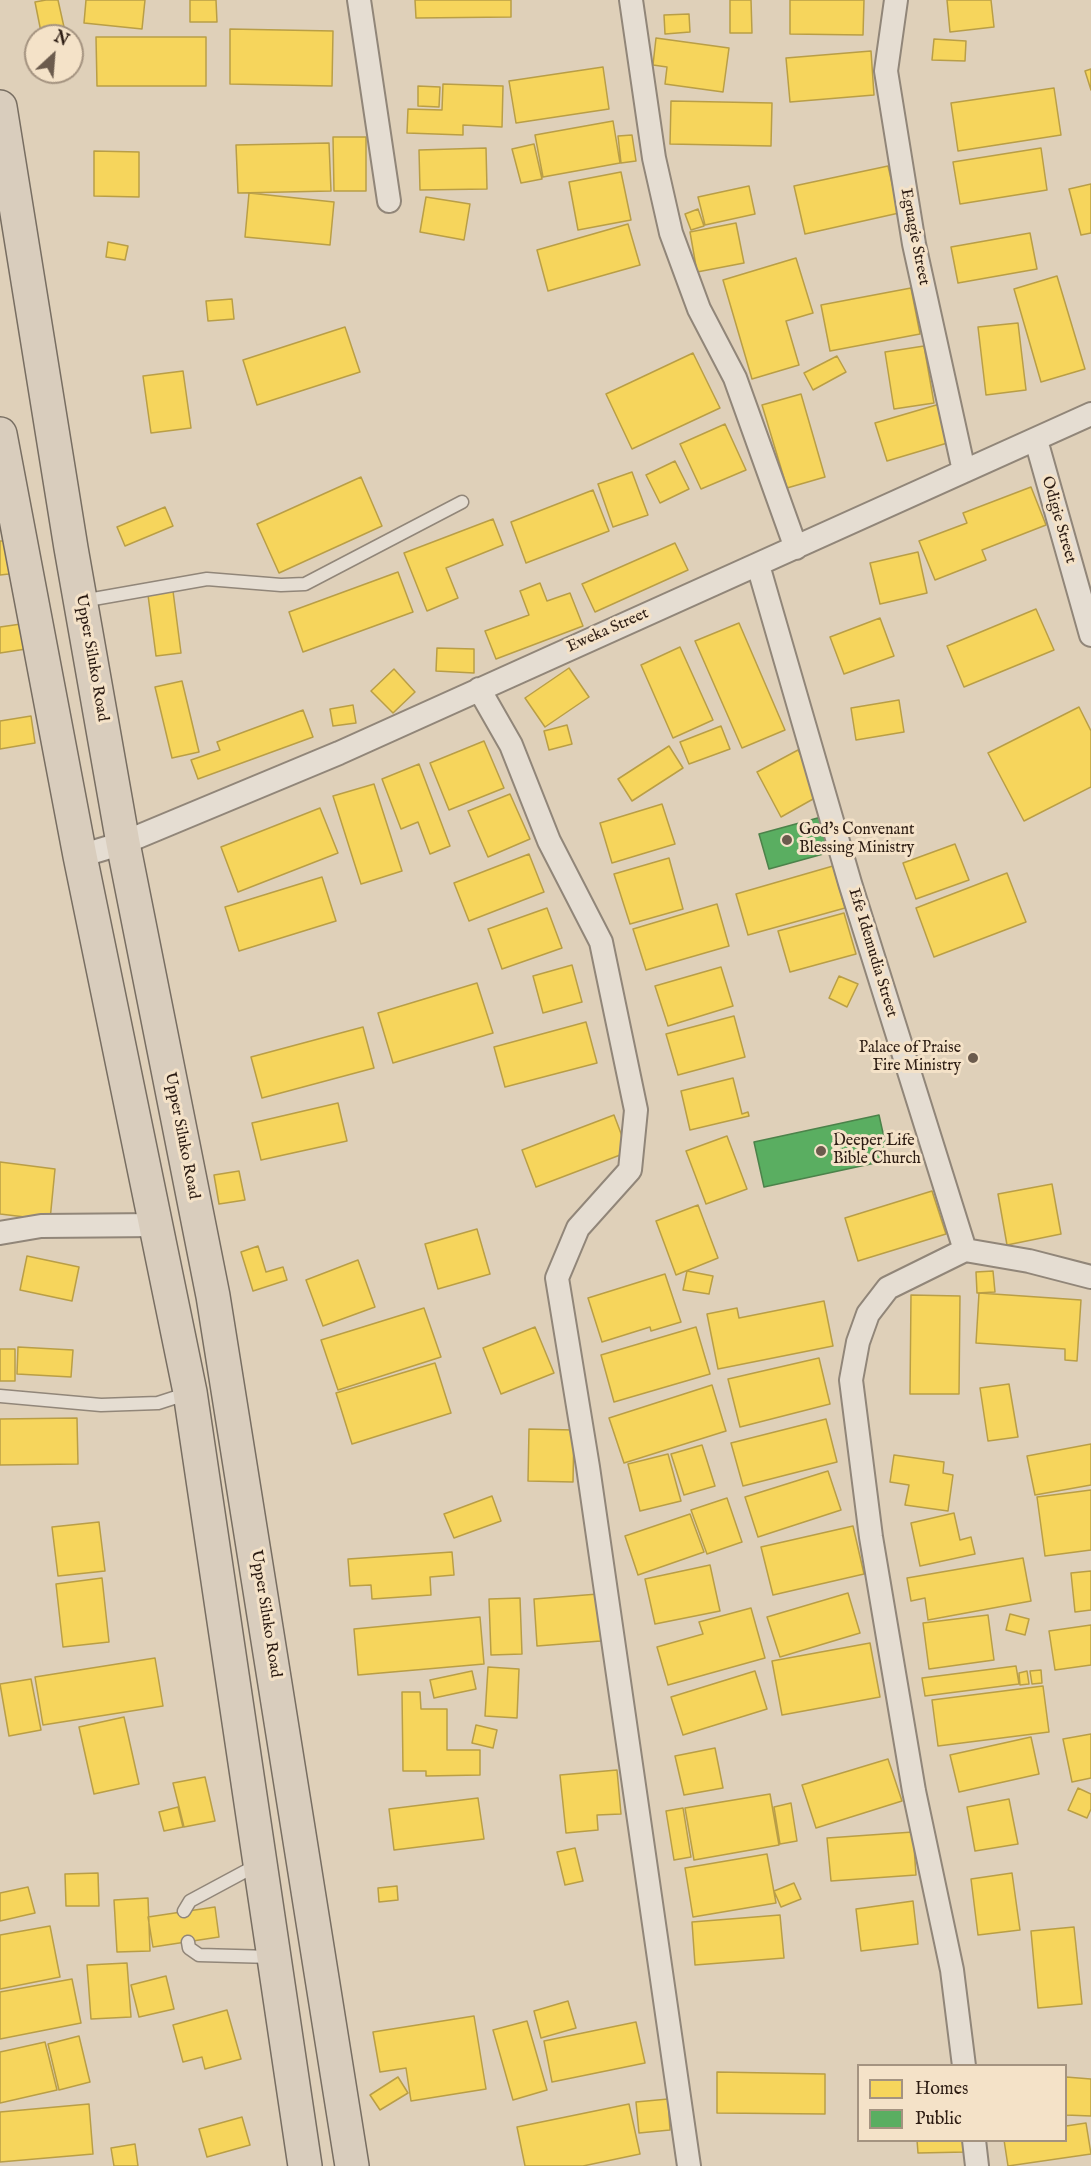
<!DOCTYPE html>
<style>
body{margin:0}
#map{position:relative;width:1091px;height:2166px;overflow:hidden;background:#dfd0b9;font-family:"IM FELL English",serif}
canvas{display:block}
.legend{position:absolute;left:857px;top:2064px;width:210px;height:78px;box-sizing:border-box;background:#f4e2c8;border:2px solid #a49380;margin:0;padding:8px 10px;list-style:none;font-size:18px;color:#2c1c13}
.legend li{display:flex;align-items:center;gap:12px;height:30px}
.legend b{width:30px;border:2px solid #a49380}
.north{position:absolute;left:24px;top:24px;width:60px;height:60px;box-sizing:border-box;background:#f4e2c8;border:2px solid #a49380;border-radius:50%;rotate:26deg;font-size:16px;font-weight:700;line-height:24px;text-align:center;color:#2c1c13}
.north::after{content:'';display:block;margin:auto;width:21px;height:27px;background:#6b5b4d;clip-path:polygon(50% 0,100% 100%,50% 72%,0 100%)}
</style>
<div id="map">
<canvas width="1091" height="2166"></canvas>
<ul class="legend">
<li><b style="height:16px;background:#f6d55c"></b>Homes</li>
<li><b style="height:16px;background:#5aae61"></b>Public</li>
</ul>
<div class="north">N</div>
</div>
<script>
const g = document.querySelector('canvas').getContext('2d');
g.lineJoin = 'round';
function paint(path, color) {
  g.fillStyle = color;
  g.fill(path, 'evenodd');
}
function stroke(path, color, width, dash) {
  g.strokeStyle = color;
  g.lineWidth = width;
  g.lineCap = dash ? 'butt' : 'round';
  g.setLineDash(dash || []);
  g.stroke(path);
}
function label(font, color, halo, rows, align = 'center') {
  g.font = font + ' "IM FELL English",serif';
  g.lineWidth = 6;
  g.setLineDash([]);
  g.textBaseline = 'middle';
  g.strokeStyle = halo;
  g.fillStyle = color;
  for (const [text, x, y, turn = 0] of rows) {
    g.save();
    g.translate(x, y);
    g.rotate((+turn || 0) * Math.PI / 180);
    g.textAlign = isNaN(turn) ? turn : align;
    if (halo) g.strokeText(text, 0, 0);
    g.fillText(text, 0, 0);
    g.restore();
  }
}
const homes = new Path2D(`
 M46,0H58L64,27L41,32L35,2Z
 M86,0H145L142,29L84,23Z
 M190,0H216L217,22H190Z
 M415,0H511V17L416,18Z
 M730,0H751L752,33H730Z
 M790,0H864L863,35L790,34Z
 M947,0H991L994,27L950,32Z
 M689,14L690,32L665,34L664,15Z
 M230,29L333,31L332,86L230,84Z
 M96,37H206V86H97Z
 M656,38L729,48L723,92L665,84L667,67L653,65Z
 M934,39L966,41L965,61L932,60Z
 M871,51L874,95L790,102L786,58Z
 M603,67L609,109L516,123L509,81Z
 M1091,69V90L1085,71Z
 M443,84L503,86L502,127L463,125V135L407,133L408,109L442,110Z
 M418,86L440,87L439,107L418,106Z
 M1054,88L1061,135L958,151L951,103Z
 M671,101L772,103L771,146L670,144Z
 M613,121L620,163L543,177L535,135Z
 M632,135L636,161L621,163L618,136Z
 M333,137H366V191H334Z
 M329,143L331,191L238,193L236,145Z
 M534,144L542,179L521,183L512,149Z
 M486,148L487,189L420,190L419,150Z
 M1041,148L1047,190L960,204L953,162Z
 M94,151L139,152V197L94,196Z
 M888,166L899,213L805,234L794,186Z
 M621,172L631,220L578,230L569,182Z
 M1091,184V233L1081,235L1069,189Z
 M749,186L755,214L705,225L698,197Z
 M249,193L334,202L330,245L245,237Z
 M426,197L470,204L464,240L420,232Z
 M698,209L704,226L691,230L685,214Z
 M736,223L744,263L697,272L690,232Z
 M628,224L640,265L548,291L537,250Z
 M1030,233L1037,269L958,283L951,247Z
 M108,242L128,246L125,260L106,257Z
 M796,258L813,313L786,321L799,365L752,379L723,280Z
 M1057,276L1085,369L1041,382L1014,289Z
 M911,288L920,334L830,351L821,305Z
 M232,299L234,319L208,321L206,301Z
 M1018,323L1026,390L986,395L978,327Z
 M345,327L360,372L257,405L243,360Z
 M924,346L934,403L894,409L885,352Z
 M693,353L720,408L632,449L606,394Z
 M837,356L846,372L813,390L804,373Z
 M183,371L191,428L151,433L143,376Z
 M801,394L825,477L787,488L762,405Z
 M943,403L954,441L887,461L875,423Z
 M725,424L746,470L701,489L680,444Z
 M675,461L689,489L660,503L646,475Z
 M632,472L648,515L613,527L598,484Z
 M361,477L382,526L279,573L257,524Z
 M1031,487L1046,525L982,550L986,560L935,580L919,541L967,523L963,513Z
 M593,490L609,531L526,563L511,522Z
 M165,507L173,526L125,546L117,527Z
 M493,519L503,545L446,568L458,598L427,611L404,553Z
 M0,541H7L9,574L0,575Z
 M675,543L688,570L595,612L582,584Z
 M918,552L927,593L880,604L870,563Z
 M398,572L413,612L303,652L289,612Z
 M540,583L547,601L570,593L583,626L496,659L485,631L529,615L520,591Z
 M173,591L181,653L156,656L148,595Z
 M1036,609L1054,650L964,687L947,646Z
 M880,618L894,656L844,674L830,637Z
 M739,623L785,730L742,748L695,641Z
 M21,624L26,649L0,653V627Z
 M680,647L713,720L673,738L641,665Z
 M437,648L474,649V673L436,671Z
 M569,668L589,697L545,727L525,698Z
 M394,669L415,692L393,713L371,691Z
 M182,681L199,752L172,758L155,687Z
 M899,700L904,732L856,740L851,708Z
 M353,705L356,723L333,726L330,709Z
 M1079,707L1091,731V787L1024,821L988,753Z
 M303,710L313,737L198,779L191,760L220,750L217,742Z
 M31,716L35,743L0,749V721Z
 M567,725L572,744L549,750L544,731Z
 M721,726L730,749L689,764L680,742Z
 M484,741L504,788L449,810L430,763Z
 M669,746L683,768L632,801L618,779Z
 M798,750L822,794L781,817L757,772Z
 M419,764L450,846L430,854L418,822L401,829L382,779Z
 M374,784L402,871L361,884L333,796Z
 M510,794L530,839L488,857L468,811Z
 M662,804L675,844L612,863L600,823Z
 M320,808L338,853L238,892L221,847Z
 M955,844L969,880L916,899L903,863Z
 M529,854L544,892L469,921L454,883Z
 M669,858L683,909L630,924L614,874Z
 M833,866L845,908L748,935L736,894Z
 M1007,873L1026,922L934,957L916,908Z
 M322,877L336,921L239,951L225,907Z
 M717,904L729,946L646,970L633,929Z
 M547,908L562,948L502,969L488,929Z
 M844,913L856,954L790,972L778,931Z
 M572,965L582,1002L543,1013L533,976Z
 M721,967L733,1006L668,1026L655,986Z
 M839,976L858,984L847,1007L829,998Z
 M477,983L493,1033L393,1063L378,1013Z
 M734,1016L745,1057L678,1075L666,1034Z
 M586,1022L597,1063L505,1087L494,1047Z
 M363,1027L374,1068L262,1098L251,1057Z
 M733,1078L742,1114L748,1112L749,1116L690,1130L681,1091Z
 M338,1103L347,1141L261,1160L252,1123Z
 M614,1115L628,1152L536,1187L522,1150Z
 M727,1136L747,1189L706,1204L686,1151Z
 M0,1162L55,1169L50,1220L0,1214Z
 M239,1171L245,1200L219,1204L214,1175Z
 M1052,1184L1061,1234L1007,1245L998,1194Z
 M932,1191L946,1234L858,1261L845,1218Z
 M698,1205L718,1258L676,1275L656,1221Z
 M477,1229L490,1274L438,1289L425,1244Z
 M258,1246L266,1272L283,1267L287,1280L253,1291L241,1252Z
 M27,1256L79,1267L72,1301L20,1290Z
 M358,1260L375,1307L323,1326L306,1280Z
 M687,1271L713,1276L709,1294L683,1290Z
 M993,1271L995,1292L977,1293L976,1272Z
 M665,1274L681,1322L651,1331L650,1327L602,1342L588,1298Z
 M979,1293L1081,1300L1077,1361L1065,1360V1349L976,1343Z
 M911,1295L960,1296L959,1394H910Z
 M824,1301L833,1346L718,1369L707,1314L737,1308L739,1318Z
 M424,1308L441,1357L338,1390L321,1340Z
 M535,1327L554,1373L501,1394L483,1348Z
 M696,1327L710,1374L614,1402L601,1355Z
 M18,1347L73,1350L71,1377L17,1374Z
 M0,1349H15V1381H0Z
 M819,1358L830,1404L740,1427L728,1379Z
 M435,1363L451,1413L352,1444L336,1393Z
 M1009,1384L1018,1437L988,1441L980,1388Z
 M712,1385L726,1431L624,1463L609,1418Z
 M77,1418L78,1464L0,1465V1419Z
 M826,1419L837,1462L743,1486L731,1443Z
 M529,1429L574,1430L573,1482L528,1481Z
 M1091,1444V1485L1035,1495L1027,1456Z
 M702,1445L715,1486L684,1495L671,1454Z
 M668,1454L681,1501L640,1511L628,1464Z
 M894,1455L944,1462L943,1473L953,1475L948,1511L905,1505L909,1485L890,1482Z
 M828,1471L841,1510L758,1537L745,1497Z
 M1091,1490V1550L1045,1556L1037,1497Z
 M492,1496L501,1521L454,1538L444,1514Z
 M727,1498L742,1542L707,1554L691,1510Z
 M954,1513L960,1540L971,1537L975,1554L920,1566L911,1523Z
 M690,1514L704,1552L638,1575L625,1536Z
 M99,1522L105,1571L58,1576L52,1527Z
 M853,1526L864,1574L773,1595L761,1547Z
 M452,1552L454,1575L430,1577L431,1595L372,1599L371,1585L350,1586L348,1559Z
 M1023,1558L1031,1601L928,1620L925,1598L911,1601L907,1578Z
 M710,1565L720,1611L655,1624L645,1579Z
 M1091,1571V1610L1075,1612L1071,1573Z
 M102,1578L109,1642L63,1647L56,1584Z
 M848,1593L860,1633L780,1657L767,1617Z
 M598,1594L601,1641L537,1646L534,1599Z
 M520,1598L522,1654L491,1655L489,1599Z
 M751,1608L765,1658L668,1685L657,1647L703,1634L699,1622Z
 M1010,1614L1029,1619L1025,1635L1006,1630Z
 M988,1615L994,1660L929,1669L923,1623Z
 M480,1617L484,1664L358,1675L354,1629Z
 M1091,1625V1665L1055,1670L1049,1631Z
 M870,1643L880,1697L782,1715L772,1661Z
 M155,1658L163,1706L43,1725L35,1677Z
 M1016,1666L1019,1684L925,1696L922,1678Z
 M488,1667L519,1669L517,1718L485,1716Z
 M1041,1670L1042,1683L1032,1684L1030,1671Z
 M472,1671L476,1689L434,1698L430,1680Z
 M755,1671L767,1709L683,1735L671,1697Z
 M1027,1671L1029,1684L1020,1685L1019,1673Z
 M31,1679L41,1730L9,1736L0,1684Z
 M1043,1686L1049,1732L938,1746L932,1700Z
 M402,1692H420L421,1709H447V1750H480V1775L426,1776V1771H403Z
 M124,1717L139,1784L94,1794L79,1727Z
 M476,1725L497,1730L493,1748L472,1743Z
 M1091,1734V1778L1072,1782L1063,1739Z
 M1031,1737L1039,1774L959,1792L950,1755Z
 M715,1748L723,1788L684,1795L675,1756Z
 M888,1759L902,1801L816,1828L802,1785Z
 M617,1770L621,1814L597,1815L598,1830L566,1833L560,1775Z
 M205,1777L215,1821L184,1827L173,1783Z
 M1078,1788L1091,1794V1809L1087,1818L1068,1810Z
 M770,1794L779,1845L694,1860L685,1808Z
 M478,1798L484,1839L394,1850L389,1809Z
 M1009,1799L1018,1844L975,1851L967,1807Z
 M791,1803L797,1841L780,1844L774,1807Z
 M178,1807L183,1827L164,1831L159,1812Z
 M683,1808L691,1857L674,1860L666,1811Z
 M913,1832L916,1875L831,1881L827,1838Z
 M575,1848L583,1881L565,1885L557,1852Z
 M767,1854L776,1903L693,1917L685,1868Z
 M98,1873L99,1906H66L65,1874Z
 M1012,1873L1020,1930L978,1935L971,1879Z
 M794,1883L801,1899L781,1907L774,1891Z
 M397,1886L398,1900L379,1902L378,1888Z
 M28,1887L35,1913L0,1921V1893Z
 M148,1898L150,1951L117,1952L114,1900Z
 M913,1901L918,1944L861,1951L856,1909Z
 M215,1907L219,1937L153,1947L148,1917Z
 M780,1915L784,1958L695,1965L692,1922Z
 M50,1926L60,1977L0,1989V1935Z
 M1074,1927L1082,2004L1038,2008L1031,1931Z
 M127,1963L131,2017L91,2019L87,1965Z
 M166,1976L174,2009L139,2017L131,1985Z
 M72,1979L81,2023L0,2039V1992Z
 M568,2001L576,2028L541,2038L534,2011Z
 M227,2010L241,2059L205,2069L202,2057L183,2062L173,2025Z
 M474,2016L486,2089L411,2101L406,2068L380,2072L373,2032Z
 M527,2021L547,2090L513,2100L493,2030Z
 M636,2022L645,2063L552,2082L544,2041Z
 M79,2036L90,2082L59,2090L48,2044Z
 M45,2042L57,2090L0,2103V2052Z
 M717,2072L825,2074V2114L717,2113Z
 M398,2077L408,2093L380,2110L370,2095Z
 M1066,2077L1091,2079V2116L1066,2115Z
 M668,2099L670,2130L639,2133L636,2102Z
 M89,2104L93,2154L0,2162V2112Z
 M629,2104L640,2154L583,2166H525L517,2127Z
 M242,2117L250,2145L207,2157L199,2129Z
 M1086,2123L1091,2154L1008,2166L1004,2140H1066V2126Z
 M917,2140H965L966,2152L918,2153Z
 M135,2144L138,2166H114L111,2148Z`);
paint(homes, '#f6d55c');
stroke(homes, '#b99e46', 1.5);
const public = new Path2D(`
 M825,816L834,851L769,869L759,834Z
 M879,1115L889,1160L764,1187L754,1142Z`);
paint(public, '#5aae61');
stroke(public, '#4c824a', 1.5);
const lane = new Path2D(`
 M82,601L207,579L281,585L305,584L462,502
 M0,1396L101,1405L158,1403L189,1393
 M184,1911L190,1901L257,1865
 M188,1942L189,1948L199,1955L272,1957`);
const street = new Path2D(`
 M359,0L389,201
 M631,0L654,158L671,233L699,309L735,378L796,548
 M896,0L886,71L914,244L964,471
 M1036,440L1091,635
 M758,565L850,883L965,1250L1029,1261L1091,1277
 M479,689L511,745L549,841L601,942L636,1110L630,1170L578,1228L557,1278L588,1467L689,2166
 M80,856L123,843L339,753L1091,414
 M0,1233L41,1226L158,1225
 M964,2066L952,1970L914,1791L871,1537L851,1380L858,1342L868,1314L888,1288L965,1250
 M974,2140L977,2166`);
const primary = new Path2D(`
 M0,107L71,548L123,843L213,1296L352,2166
 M0,434L80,856L190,1392L305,2166`);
stroke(lane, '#918679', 15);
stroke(street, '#918679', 26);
stroke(primary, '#786e62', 36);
stroke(lane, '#e5ddd2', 12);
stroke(street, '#e5ddd2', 22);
stroke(primary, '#d9cdbd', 33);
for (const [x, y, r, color] of [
 [787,840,6,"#6b5b4d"],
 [973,1058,6,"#6b5b4d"],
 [821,1151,6,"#6b5b4d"]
]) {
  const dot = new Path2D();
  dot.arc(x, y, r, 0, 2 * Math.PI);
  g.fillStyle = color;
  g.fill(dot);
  stroke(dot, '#f4e2c8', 2);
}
label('16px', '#2c1c13', '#f4e2c8', [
 ["Eguagie Street",914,237,79],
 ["Odigie Street",1058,520,74],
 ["Eweka Street",608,631,-24],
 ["Upper Siluko Road",91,658,80],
 ["Efe Idemudia Street",872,953,73],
 ["Upper Siluko Road",181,1136,79],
 ["Upper Siluko Road",265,1614,81]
]);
label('16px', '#2c1c13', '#f4e2c8', [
 ["God's Convenant",799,831],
 ["Blessing Ministry",799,849],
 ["Palace of Praise",961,1049,"right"],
 ["Fire Ministry",961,1067,"right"],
 ["Deeper Life",833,1142],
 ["Bible Church",833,1160]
], 'left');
</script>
